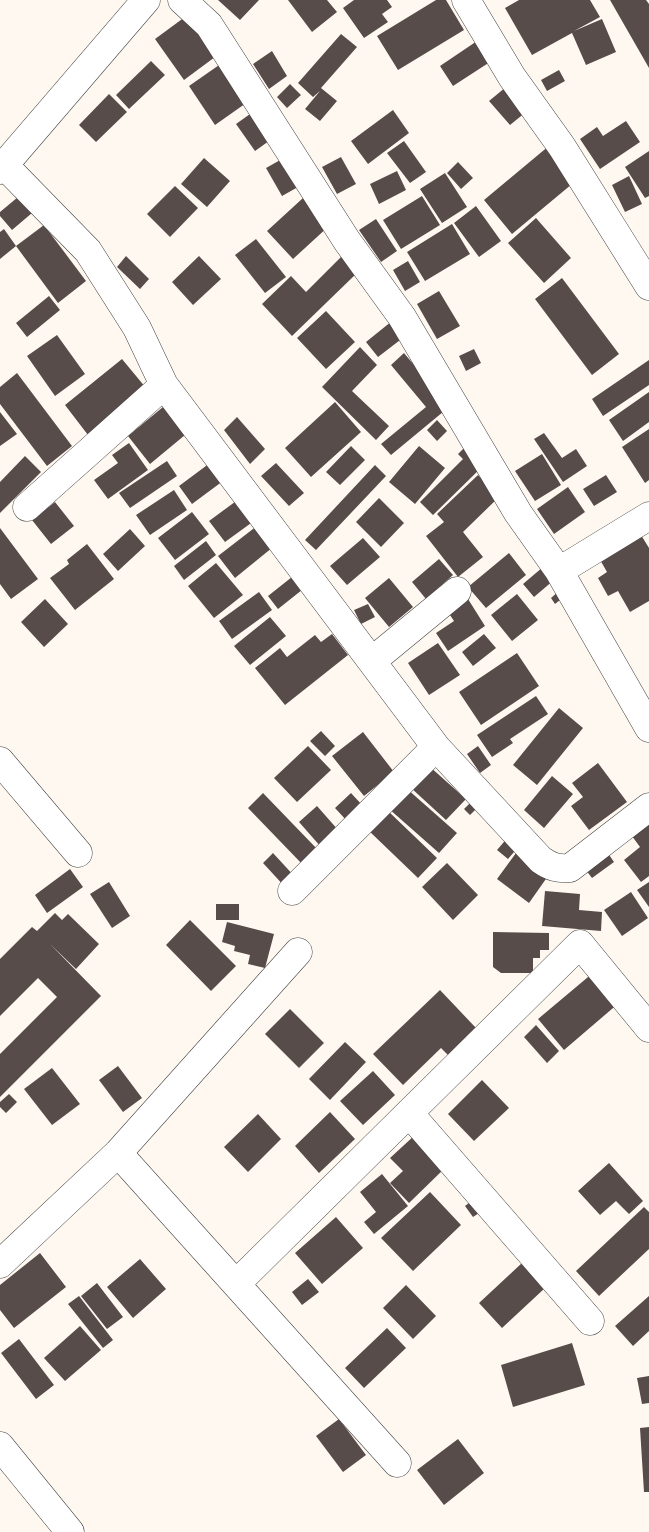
<!DOCTYPE html>
<style>
body{margin:0}
canvas{display:block;background:#fff8f0}
</style>
<canvas width="649" height="1532"></canvas>
<script>
const g = document.querySelector('canvas').getContext('2d');
g.lineJoin = 'round';
function paint(path, color) {
  g.fillStyle = color;
  g.fill(path, 'evenodd');
}
function stroke(path, color, width, dash) {
  g.strokeStyle = color;
  g.lineWidth = width;
  g.lineCap = dash ? 'butt' : 'round';
  g.setLineDash(dash || []);
  g.stroke(path);
}
paint(new Path2D(`
 M218,0H259L240,20Z
 M288,0H327L337,12L312,32Z
 M354,0H387L392,7L382,14L388,22L364,38L343,8Z
 M436,0H446L464,30L398,70L377,36Z
 M519,0H590L600,17L574,31L602,19L616,52L586,65L572,33L532,55L505,8Z
 M610,0H646L649,4V68Z
 M189,14L219,54L184,80L155,39Z
 M341,34L357,47L321,88L337,101L320,121L305,109L320,91L313,97L298,83Z
 M480,39L493,60L453,86L440,66Z
 M272,51L287,76L269,89L253,64Z
 M151,61L165,75L129,109L116,95Z
 M222,63L249,101L215,125L189,86Z
 M559,70L565,81L547,91L541,80Z
 M290,84L301,95L287,108L277,97Z
 M506,87L526,112L510,125L489,101Z
 M109,94L127,112L96,142L79,125Z
 M393,110L409,133L368,164L351,141Z
 M250,114L269,141L255,151L236,124Z
 M626,121L640,142L600,169L580,139L597,127L603,136Z
 M404,141L426,172L410,183L387,153Z
 M550,145L578,179L512,234L484,200Z
 M649,151V196L645,198L625,167Z
 M341,157L356,184L337,194L322,167Z
 M204,158L230,181L207,207L181,184Z
 M282,159L298,187L282,196L266,168Z
 M458,162L473,178L461,189L447,173Z
 M397,171L406,190L379,204L370,184Z
 M445,173L467,207L442,223L420,189Z
 M629,176L642,204L625,212L612,185Z
 M175,186L198,208L170,237L147,214Z
 M422,196L440,225L401,249L383,220Z
 M18,197L32,213L12,230L0,216V212Z
 M303,198L329,226L293,259L267,231Z
 M476,206L501,241L479,257L454,223Z
 M536,218L571,258L544,283L508,243Z
 M376,219L397,251L381,262L359,230Z
 M452,224L470,254L425,281L407,252Z
 M44,225L86,281L58,303L16,246Z
 M4,229L16,246L0,259V232Z
 M256,239L286,277L265,293L235,255Z
 M126,256L149,279L140,289L117,267Z
 M199,256L221,279L193,305L172,282Z
 M342,256L358,272L292,336L262,304L291,276L306,292Z
 M408,261L420,282L405,291L393,270Z
 M562,278L619,354L592,375L535,299Z
 M439,291L460,326L437,339L417,304Z
 M49,296L60,310L27,337L16,323Z
 M326,311L355,342L326,369L297,338Z
 M392,321L404,337L378,357L366,342Z
 M57,335L85,374L55,396L27,356Z
 M360,347L377,365L352,391L389,426L376,440L322,387Z
 M474,349L481,363L466,371L459,356Z
 M404,353L449,407L391,455L381,444L426,407L391,365Z
 M122,359L146,388L88,435L65,405Z
 M649,360V385L603,416L592,399Z
 M17,373L72,446L47,466L0,404V387Z
 M649,392V422L623,441L609,420Z
 M335,402L361,432L311,477L285,448Z
 M163,407L185,435L150,464L128,436Z
 M0,412L17,434L0,446Z
 M237,417L265,449L250,464L224,430Z
 M437,420L447,431L437,441L427,430Z
 M649,429V480L645,483L622,447Z
 M544,433L562,458L576,449L587,466L563,482L534,439Z
 M129,443L148,470L108,499L94,480L118,463L112,455Z
 M469,443L487,462L433,515L420,502L463,459L458,454Z
 M351,446L365,460L340,485L326,472Z
 M419,446L445,468L415,504L389,482Z
 M542,454L561,485L535,501L515,471Z
 M25,456L41,472L0,513V482Z
 M214,460L227,478L192,504L179,486Z
 M167,461L177,476L130,508L119,493Z
 M276,463L304,493L289,506L261,476Z
 M375,465L386,476L316,550L305,540Z
 M478,475L499,497L463,532L483,557L458,577L426,536L444,522L437,514Z
 M606,475L617,492L594,506L583,489Z
 M568,487L585,512L554,534L537,509Z
 M174,490L187,510L150,535L136,515Z
 M243,496L258,518L225,542L209,521Z
 M379,498L404,523L381,547L356,522Z
 M55,502L74,526L51,544L32,520Z
 M192,512L209,534L175,560L158,538Z
 M262,522L278,543L235,578L218,556Z
 M0,528L38,579L11,599L0,584Z
 M130,529L145,546L118,571L103,554Z
 M641,535L649,548V601L630,612L618,591L608,596L598,578L607,572L599,558Z
 M363,538L380,557L347,585L330,566Z
 M206,541L216,555L184,580L174,566Z
 M87,544L114,579L75,610L50,578L69,564L67,560Z
 M509,553L526,575L486,608L468,587Z
 M439,559L453,575L426,599L412,582Z
 M216,563L243,595L214,618L188,586Z
 M543,567L554,580L534,597L523,584Z
 M297,573L307,586L278,609L268,596Z
 M389,578L413,607L389,627L365,598Z
 M560,590L565,596L555,604L551,598Z
 M259,592L272,610L232,639L219,621Z
 M517,594L538,620L512,641L491,615Z
 M45,599L68,624L44,647L21,622Z
 M468,599L485,626L448,651L436,633L454,621L448,612Z
 M368,604L375,617L361,624L354,610Z
 M270,617L286,636L250,665L234,646Z
 M332,634L348,655L285,705L255,668L280,648L287,657L315,635L321,642Z
 M484,634L496,648L473,666L462,652Z
 M438,643L460,675L429,695L408,663Z
 M517,653L539,686L481,725L459,692Z
 M536,696L548,714L510,739L513,743L492,757L477,735Z
 M559,708L583,728L537,785L513,765Z
 M321,731L335,746L325,756L310,741Z
 M363,732L394,772L364,796L332,756Z
 M308,746L331,770L297,802L274,778Z
 M478,746L491,765L480,773L467,754Z
 M598,763L627,802L589,830L571,806L583,797L572,783Z
 M429,766L466,799L446,820L410,787Z
 M552,776L573,794L544,828L524,810Z
 M406,788L457,833L439,853L388,808Z
 M263,793L319,851L304,866L248,808Z
 M351,793L363,806L347,821L335,808Z
 M475,798L481,804L470,815L464,809Z
 M317,806L339,831L321,847L299,822Z
 M386,809L437,858L418,878L367,829Z
 M649,817V876L641,882L624,860L640,847L629,832Z
 M509,836L520,845L508,859L497,850Z
 M605,849L614,862L592,878L582,865Z
 M273,853L296,878L286,888L263,863Z
 M516,853L548,876L529,903L497,879Z
 M447,863L478,895L453,920L422,887Z
 M70,869L83,887L47,913L35,895Z
 M109,882L130,916L112,928L90,894Z
 M649,882V907L637,890Z
 M545,891L580,894L579,910L602,912L601,931L542,926Z
 M631,892L648,918L622,936L604,910Z
 M216,904H239V920H216Z
 M55,913L62,920L68,914L99,944L76,969L50,944L101,996L0,1097V1054L57,997L38,978L0,1016V959L32,927L37,931Z
 M190,920L236,966L211,991L166,945Z
 M227,922L274,934L265,968L248,964L250,955L234,951L235,946L222,942Z
 M493,932L549,933V950H540V958H533V973H501L493,967Z
 M594,972L620,1002L564,1050L538,1019Z
 M440,990L476,1028L448,1055L441,1048L403,1085L373,1054Z
 M290,1009L324,1043L299,1068L265,1034Z
 M536,1025L559,1051L547,1063L524,1037Z
 M345,1042L366,1062L330,1100L309,1079Z
 M118,1066L142,1098L123,1112L99,1080Z
 M52,1068L80,1104L52,1125L24,1089Z
 M373,1071L395,1095L363,1125L340,1101Z
 M482,1080L509,1108L474,1141L448,1114Z
 M9,1094L17,1102L6,1113L0,1107V1102Z
 M330,1112L355,1139L319,1173L295,1146Z
 M258,1114L281,1139L248,1172L224,1147Z
 M415,1135L446,1167L409,1203L390,1183L403,1171L390,1158Z
 M609,1163L643,1201L629,1214L616,1201L600,1215L578,1191Z
 M382,1174L408,1206L374,1234L364,1222L376,1212L360,1192Z
 M430,1192L461,1225L413,1271L381,1238Z
 M474,1199L482,1211L473,1217L465,1206Z
 M644,1207L649,1212V1249L599,1296L576,1271Z
 M336,1217L363,1248L322,1284L295,1253Z
 M40,1253L66,1287L14,1328L0,1310V1285Z
 M140,1259L166,1289L133,1318L107,1287Z
 M522,1263L545,1288L502,1328L479,1303Z
 M308,1279L319,1292L302,1305L292,1292Z
 M97,1283L123,1317L107,1329L81,1296Z
 M406,1285L436,1316L413,1339L383,1308Z
 M79,1296L113,1340L103,1348L68,1304Z
 M649,1296V1331L633,1346L615,1326Z
 M80,1326L101,1350L65,1381L44,1358Z
 M387,1328L406,1348L364,1388L345,1368Z
 M19,1339L54,1385L36,1399L1,1353Z
 M572,1343L585,1385L513,1407L501,1365Z
 M649,1376V1403L642,1404L637,1378Z
 M339,1419L366,1455L343,1472L316,1436Z
 M649,1427V1492H644L640,1428Z
 M458,1439L484,1473L444,1505L417,1470Z`), '#584c4a');
const minor = new Path2D(`
 M182,0L209,25L347,241L402,317L518,513L559,571L649,728
 M466,0L512,77L562,147L649,286
 M4,165L88,251L137,328L164,385L436,747L541,860C551,867 558,869 570,868L649,807
 M0,170L146,0
 M27,507L164,385
 M559,571L649,516
 M372,661L457,591
 M0,761L78,853
 M292,891L436,747
 M409,1113L590,1321
 M118,1153L397,1463
 M0,1264L118,1153L298,952
 M236,1284L580,944L649,1028
 M0,1446L70,1532`);
stroke(minor, '#424242', 29);
stroke(minor, '#fff', 28);
</script>
